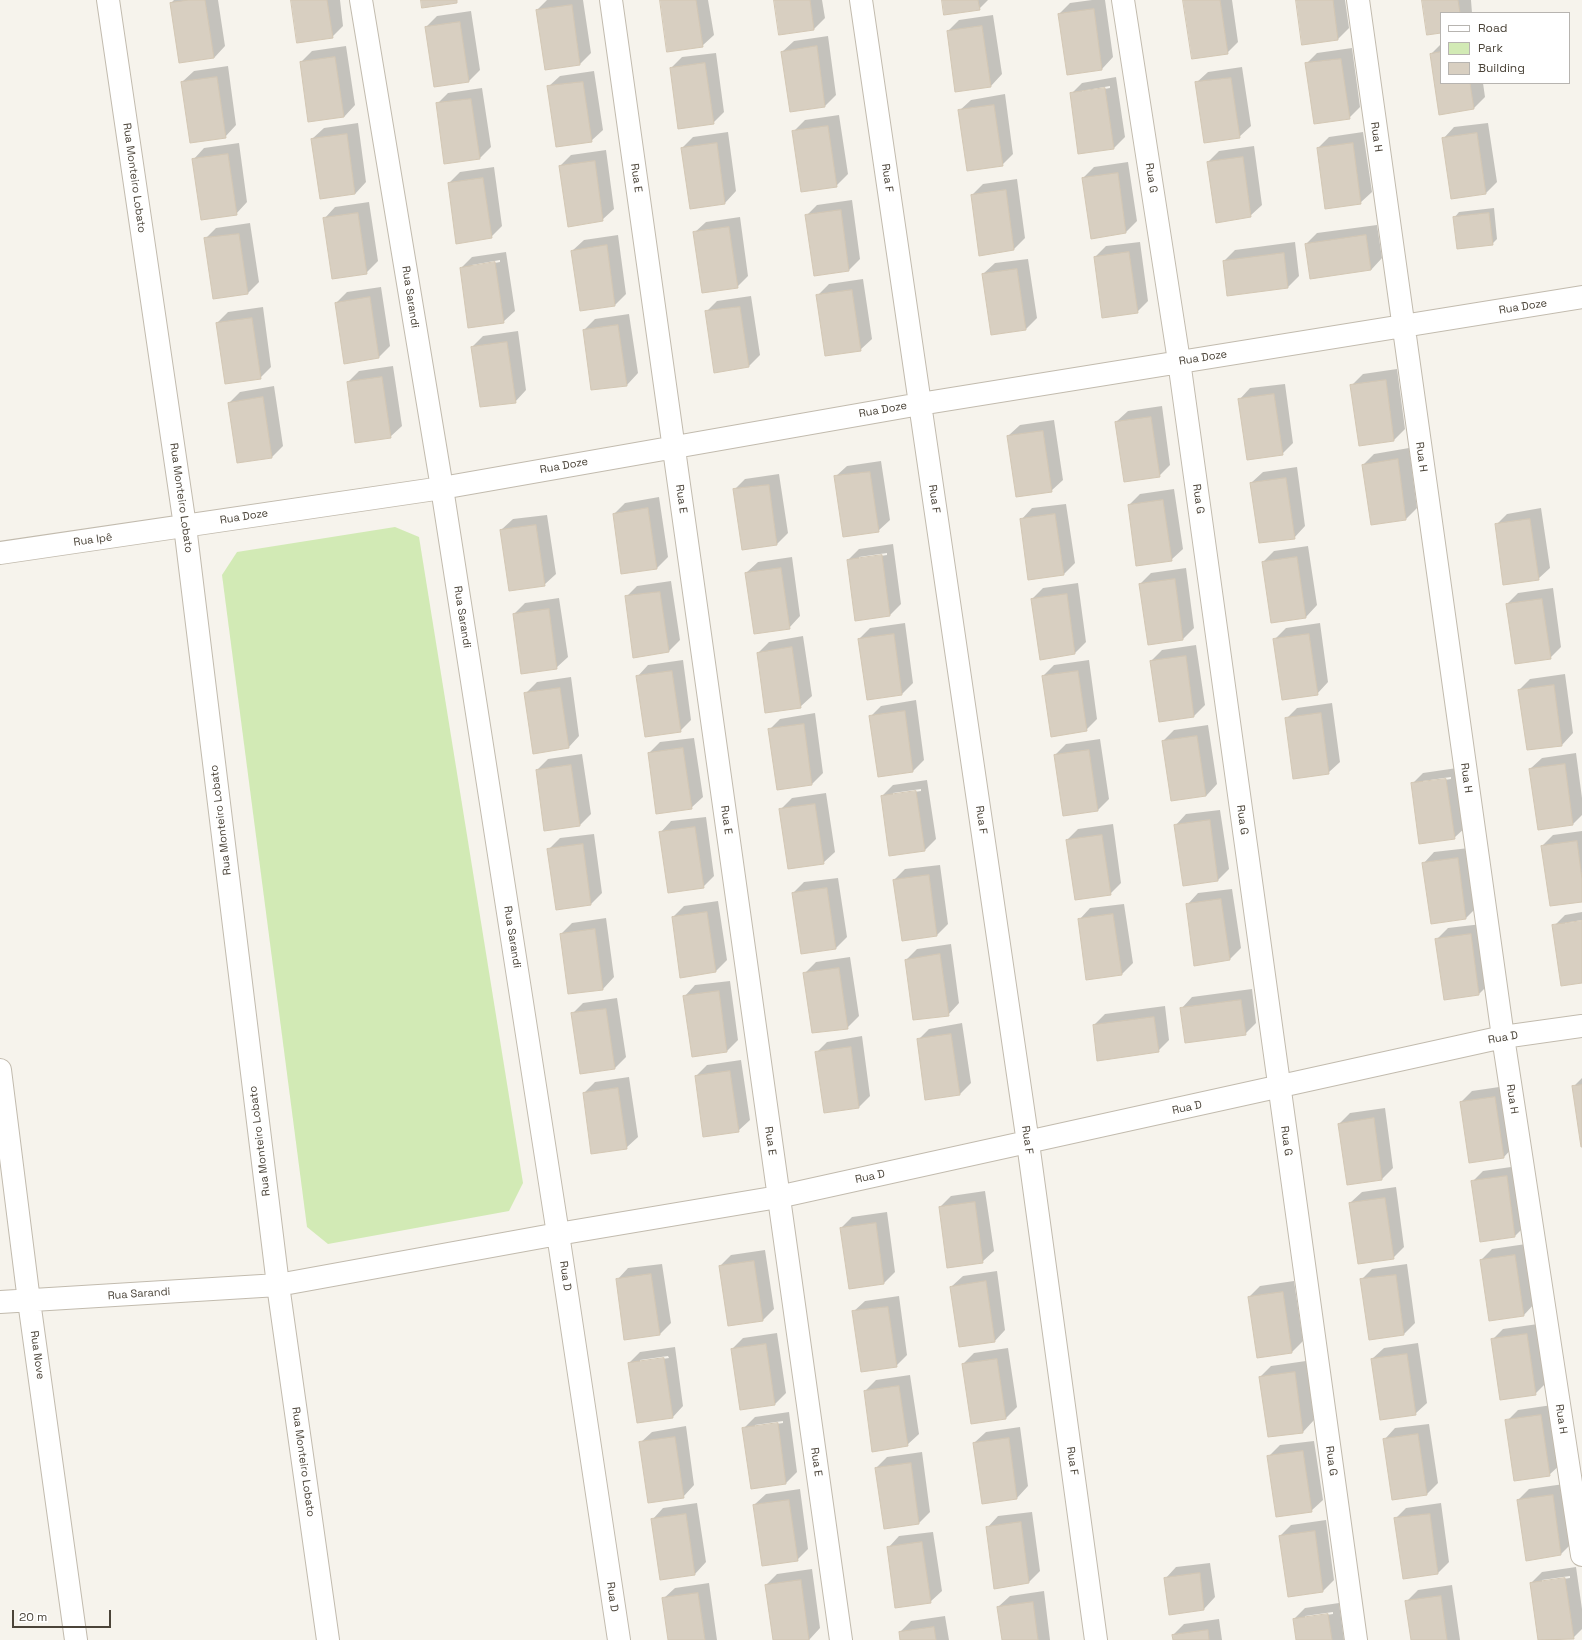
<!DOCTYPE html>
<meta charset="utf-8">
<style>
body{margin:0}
#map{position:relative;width:1582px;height:1640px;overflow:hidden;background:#f6f3ec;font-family:"Space Grotesk",sans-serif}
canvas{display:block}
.legend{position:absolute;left:1440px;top:12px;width:130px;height:72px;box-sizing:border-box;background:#fff;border:1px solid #b7b4b0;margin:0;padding:5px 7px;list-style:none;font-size:12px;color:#4b4439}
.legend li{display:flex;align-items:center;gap:8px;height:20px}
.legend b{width:20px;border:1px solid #b7b4b0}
.scale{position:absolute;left:12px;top:1610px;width:99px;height:18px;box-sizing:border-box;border:2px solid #4b4439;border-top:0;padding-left:5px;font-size:12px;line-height:14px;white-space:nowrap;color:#4b4439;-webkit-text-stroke:3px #fff;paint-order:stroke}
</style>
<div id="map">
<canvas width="1582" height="1640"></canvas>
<ul class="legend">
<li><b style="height:5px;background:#fff"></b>Road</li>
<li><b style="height:11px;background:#d2eab5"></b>Park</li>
<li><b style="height:11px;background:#d8cfc1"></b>Building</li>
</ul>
<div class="scale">20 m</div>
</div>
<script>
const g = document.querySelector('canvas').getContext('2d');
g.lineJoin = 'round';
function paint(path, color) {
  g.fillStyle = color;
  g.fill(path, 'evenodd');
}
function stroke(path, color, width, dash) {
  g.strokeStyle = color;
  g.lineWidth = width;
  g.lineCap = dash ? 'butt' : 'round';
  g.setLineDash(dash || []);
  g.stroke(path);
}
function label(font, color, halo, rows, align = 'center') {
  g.font = font + ' "Space Grotesk",sans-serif';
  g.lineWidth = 4;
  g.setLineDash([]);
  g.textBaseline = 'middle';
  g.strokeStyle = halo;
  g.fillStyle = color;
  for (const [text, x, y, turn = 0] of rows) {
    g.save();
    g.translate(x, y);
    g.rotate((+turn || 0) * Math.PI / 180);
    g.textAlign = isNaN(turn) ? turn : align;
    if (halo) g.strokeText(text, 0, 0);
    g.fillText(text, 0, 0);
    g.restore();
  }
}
paint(new Path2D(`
 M395,527L419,537L523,1183L509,1211L328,1244L307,1227L222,575L237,552Z`), '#d2eab5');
paint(new Path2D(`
 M174,0H218L225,46L214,58L171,3Z
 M292,0H340L343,26L332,37Z
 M547,0H583L591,53L580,64L546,69L537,10Z
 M661,0H708L714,35L702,46Z
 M775,0H822L825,18L814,29Z
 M943,0H988L979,9Z
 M1092,0H1105L1113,57L1102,69L1068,73L1059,14L1070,3Z
 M1184,0H1232L1238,42L1227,53Z
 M1297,0H1345L1349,28L1338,39L1303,44Z
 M1423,0H1471L1472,13H1441V32Z
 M471,11L480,70L469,81L434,86L426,27L437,16Z
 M993,15L1002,74L991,86L948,31L959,20Z
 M828,36L836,95L825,106L782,52L794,41Z
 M1441,44V83H1483L1485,97L1473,109L1439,114L1431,54Z
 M346,46L355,105L344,117L301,62L312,51Z
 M1352,48L1360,107L1349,118L1306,64L1317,53Z
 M716,53L724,112L713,123L671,68L682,57Z
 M228,66L236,125L225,137L182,82L194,71Z
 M1242,67L1251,126L1239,137L1196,83L1208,72Z
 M594,71L603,130L591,141L548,87L560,76Z
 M1116,77L1125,137L1114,148L1071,94L1082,83ZM1110,86V88L1082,93V91Z
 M482,88L491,147L480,158L445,163L437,104L448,93Z
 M1005,94L1013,154L1002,165L959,111L971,100Z
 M839,115L848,174L836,186L794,131L805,120Z
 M358,123L366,182L355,194L312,139L324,128Z
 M1488,123L1497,182L1486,193L1443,139L1454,127Z
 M728,132L736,191L725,203L691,207L682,148L693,137Z
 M1363,132L1372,192L1360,203L1318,148L1329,137Z
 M239,143L247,202L236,214L193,160L204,148Z
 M1254,146L1262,205L1250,216L1208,162L1219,151Z
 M606,150L614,209L602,220L560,166L571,155Z
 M1128,162L1137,221L1126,232L1091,238L1083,178L1094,167Z
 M494,167L502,226L491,237L449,183L460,172Z
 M1017,179L1025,238L1014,249L980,255L972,195L983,184Z
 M852,200L860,259L849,270L806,216L817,205Z
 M369,202L378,261L366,273L324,219L335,207Z
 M1494,208L1497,239L1492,244L1454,218L1459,212Z
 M740,217L748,276L737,287L694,233L706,222Z
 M250,223L259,282L248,293L205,239L216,228Z
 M1377,225L1382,258L1371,270L1306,244L1317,233Z
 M618,235L626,294L615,305L572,251L584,240Z
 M1140,242L1148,301L1137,312L1095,257L1106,246Z
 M1295,242L1299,276L1288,287L1228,295L1224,261L1235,250Z
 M506,252L515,311L503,322L461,268L472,257ZM500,260V262L472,267V265Z
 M1028,259L1037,318L1026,329L983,274L995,263Z
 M863,279L872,339L860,350L818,295L829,284Z
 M381,287L390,346L379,357L336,303L347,292Z
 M751,296L760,355L749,366L706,312L717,301Z
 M263,307L271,367L260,378L217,323L228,312Z
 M629,314L638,373L627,385L584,330L595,319Z
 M518,331L526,390L515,402L472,347L483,336Z
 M393,366L402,426L390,437L348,382L359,371Z
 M1397,369L1405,429L1394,440L1360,445L1352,385L1363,374Z
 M1285,384L1293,443L1282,454L1239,400L1250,388Z
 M274,386L283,446L272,457L229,403L240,392Z
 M1162,406L1170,465L1159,476L1116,422L1128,411Z
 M1054,420L1063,480L1051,491L1008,436L1020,425Z
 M1409,448L1417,508L1406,519L1363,465L1374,454Z
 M881,461L890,520L878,531L835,477L847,466Z
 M1297,467L1305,526L1294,538L1251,483L1263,472Z
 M779,474L788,533L777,544L743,549L734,490L745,479Z
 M1174,489L1183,549L1171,560L1129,505L1140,494Z
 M659,497L668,557L657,568L614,514L625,503Z
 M1066,504L1075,563L1064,574L1021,520L1032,508Z
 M1541,508L1550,568L1538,579L1496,525L1507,514Z
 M547,515L556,574L544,585L501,530L513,519Z
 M893,544L901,604L890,615L856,619L848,560L859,549ZM887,553V555L859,559V557Z
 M1308,546L1317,605L1306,617L1272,622L1263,562L1274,551Z
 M792,557L800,616L789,628L746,573L758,562Z
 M1186,568L1194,628L1183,639L1140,584L1151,573Z
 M671,581L680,640L669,651L626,597L637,586Z
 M1078,583L1086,642L1075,653L1032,599L1043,588Z
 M1553,588L1561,647L1550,658L1507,604L1518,593Z
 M559,598L568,657L556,668L514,614L525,603Z
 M905,623L913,683L902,694L859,639L870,628Z
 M1320,623L1328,682L1317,694L1274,640L1286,628Z
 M803,636L812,696L800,707L758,653L769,642Z
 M1196,645L1205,705L1194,716L1160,721L1151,661L1162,650Z
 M683,660L691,720L680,731L637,677L648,665Z
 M1089,660L1097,719L1086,730L1043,676L1054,665Z
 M1565,674L1573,733L1562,745L1519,690L1530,679Z
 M571,677L579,736L568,748L525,694L537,682Z
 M916,700L924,760L913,771L879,776L870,717L881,706Z
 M1332,703L1340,762L1328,773L1286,719L1297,708Z
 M815,713L823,773L812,784L769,730L780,719Z
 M1208,725L1217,784L1206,796L1163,741L1174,730Z
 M694,738L703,797L691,808L649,753L660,742Z
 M1100,739L1109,799L1098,810L1055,755L1066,744Z
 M1576,753L1582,798V815L1573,824L1530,769L1542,758Z
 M582,754L591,814L580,825L537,770L548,759Z
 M1457,768L1466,827L1454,838L1412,784L1423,773ZM1451,777V779L1423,783V781Z
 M927,780L936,839L925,850L882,796L893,785ZM921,789V791L893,795V793Z
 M826,793L835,852L823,863L781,809L792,798Z
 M1220,810L1229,869L1218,880L1184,885L1175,826L1186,814Z
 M706,817L714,876L703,887L660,833L671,821Z
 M1113,824L1121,883L1110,894L1067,840L1078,829Z
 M1582,831V901L1542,846L1553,835Z
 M594,834L602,893L591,904L548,850L560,838Z
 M1469,848L1477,907L1466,918L1423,864L1434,852Z
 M940,865L948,924L937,935L903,940L894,880L905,869Z
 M838,878L847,937L836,948L793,893L804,882Z
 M1232,889L1241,948L1230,959L1187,905L1198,893Z
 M718,901L727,960L715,972L673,917L684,906Z
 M1124,904L1133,963L1122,974L1079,920L1090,908Z
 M1582,912V920L1565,923V925L1582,922V982L1554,926L1565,915Z
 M606,918L614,977L603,989L569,993L561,934L572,923Z
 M1482,924L1490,983L1479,994L1436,940L1448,928Z
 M951,944L959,1003L948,1015L906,960L917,949Z
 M850,957L859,1016L847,1028L805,973L816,962Z
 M730,981L738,1040L727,1051L684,997L695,985Z
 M1252,989L1256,1023L1245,1034L1181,1009L1192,997Z
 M617,998L626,1057L615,1068L572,1014L583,1003Z
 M1165,1006L1169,1040L1158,1051L1094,1025L1105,1014Z
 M962,1023L971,1083L960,1094L926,1099L918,1040L929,1029Z
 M862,1036L870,1096L859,1107L816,1053L827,1042Z
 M741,1060L750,1120L738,1131L696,1076L707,1065Z
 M629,1077L638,1137L626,1148L584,1093L595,1082Z
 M1582,1078V1146L1573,1087Z
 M1506,1086L1515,1145L1504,1157L1461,1102L1472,1091Z
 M1385,1108L1393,1168L1382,1179L1339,1124L1350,1113Z
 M1518,1166L1526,1225L1515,1236L1472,1182L1483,1171Z
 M1396,1187L1404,1247L1393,1258L1350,1203L1362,1192Z
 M985,1191L994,1251L982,1262L940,1207L951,1196Z
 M887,1212L895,1272L884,1283L850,1288L841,1228L852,1217Z
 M1526,1244L1535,1303L1524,1315L1490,1320L1481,1260L1492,1249Z
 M765,1250L774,1309L763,1320L728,1325L720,1266L731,1255Z
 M662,1264L671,1323L660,1334L625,1339L617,1280L628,1268Z
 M1407,1264L1415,1323L1404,1334L1361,1280L1372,1269Z
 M997,1271L1005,1330L994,1342L951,1287L963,1276Z
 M1294,1281L1303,1341L1292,1352L1249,1297L1260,1286Z
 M899,1296L907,1355L896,1366L853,1312L865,1301Z
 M1538,1324L1546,1383L1535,1394L1492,1340L1503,1329Z
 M777,1333L786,1393L775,1404L732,1349L743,1338Z
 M1418,1343L1427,1403L1415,1414L1372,1359L1384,1348Z
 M675,1347L683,1406L672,1418L629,1363L640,1352ZM668,1356L669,1358L640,1362V1360Z
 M1008,1348L1017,1407L1006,1418L963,1364L974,1353Z
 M1306,1361L1314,1420L1303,1432L1269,1436L1260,1377L1271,1366Z
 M910,1375L919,1434L907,1445L865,1391L876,1380Z
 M1552,1405L1561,1464L1549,1475L1507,1421L1518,1410Z
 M789,1412L797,1472L786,1483L752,1488L744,1428L755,1417ZM783,1421V1423L755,1427V1425Z
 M1429,1424L1438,1483L1427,1494L1384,1440L1395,1428Z
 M686,1426L694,1485L683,1497L640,1443L652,1432Z
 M1020,1427L1028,1486L1017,1498L974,1443L986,1432Z
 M1314,1441L1323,1500L1311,1511L1268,1457L1280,1445Z
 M922,1452L930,1512L919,1523L876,1468L887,1457Z
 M1564,1484L1572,1543L1561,1554L1518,1500L1529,1489Z
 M800,1489L808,1549L797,1560L754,1505L766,1494Z
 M697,1503L706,1562L695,1574L652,1520L663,1508Z
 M1441,1503L1449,1562L1438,1573L1395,1519L1406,1508Z
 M1032,1512L1040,1571L1029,1582L995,1587L987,1528L998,1516Z
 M1326,1520L1334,1580L1323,1591L1280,1536L1291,1525Z
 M933,1532L942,1591L930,1602L888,1548L899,1536Z
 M1210,1563L1215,1597L1204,1609L1169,1613L1165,1579L1176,1567Z
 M1576,1567L1582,1609V1629L1573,1638L1557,1640H1539L1531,1583L1542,1572ZM1570,1576V1578L1542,1582V1580Z
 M812,1569L820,1628L809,1640H774L766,1585L777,1574Z
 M709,1583L717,1640H669L663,1599L675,1588Z
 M1452,1585L1460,1640H1412L1407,1601L1418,1590Z
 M1044,1591L1050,1640H1003L998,1607L1010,1596Z
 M1339,1603L1344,1640H1297L1294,1619L1305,1608ZM1333,1612V1614L1305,1618V1616Z
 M945,1616L949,1640H901L900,1632L911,1621Z
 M1219,1619L1222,1640H1174L1173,1635L1184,1624Z`), '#0003');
const building = new Path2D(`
 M189,0H205L214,58L179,63L170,3Z
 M291,0H327L333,38L297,43Z
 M421,0H457V3L422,8Z
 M660,0H696L703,47L667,52Z
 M774,0H810L814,30L779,35Z
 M942,0H978L980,10L944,15Z
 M1183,0H1220L1228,54L1192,59Z
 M1296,0H1333L1338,40L1302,45Z
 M1422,0H1458L1460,13H1441V33L1427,35Z
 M572,5L580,65L545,70L536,10Z
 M1094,9L1102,70L1067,75L1058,14Z
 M460,22L469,82L434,87L425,27Z
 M982,26L991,87L955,92L947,31Z
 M817,46L825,107L790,112L781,52Z
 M1441,52V83H1470L1474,109L1439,115L1430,54Z
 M335,57L344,117L308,122L300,62Z
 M1341,59L1350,119L1314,124L1305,63Z
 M705,63L714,124L678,129L670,68Z
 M217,77L226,138L190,143L181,82Z
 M1231,78L1240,138L1204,143L1195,82Z
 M583,82L592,142L556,147L547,86Z
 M1105,88L1114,149L1078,154L1070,93Z
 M471,99L480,159L444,164L436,103Z
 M994,105L1003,166L967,171L958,110Z
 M828,126L837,187L801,192L792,131Z
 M1477,133L1486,194L1451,199L1442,138Z
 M347,134L355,194L320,199L311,139Z
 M717,143L725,204L690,209L681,148Z
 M1353,143L1361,204L1325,209L1317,148Z
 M228,154L237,215L201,220L192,159Z
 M1243,157L1251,217L1216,223L1207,162Z
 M595,161L603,221L568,227L559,166Z
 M1118,173L1126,233L1091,239L1082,178Z
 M483,178L492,238L456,244L448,183Z
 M1006,190L1014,250L979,256L971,195Z
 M841,210L849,271L814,276L805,215Z
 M358,213L367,274L332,279L323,218Z
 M1489,213L1493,245L1457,249L1453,217Z
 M729,227L738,288L702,293L693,232Z
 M239,234L248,294L213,299L204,238Z
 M1366,235L1371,270L1310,279L1305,244Z
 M607,245L615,306L580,311L571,251Z
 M1129,252L1138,313L1102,318L1094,257Z
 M1284,253L1288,288L1227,296L1223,261Z
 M495,262L504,323L468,328L460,268Z
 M1017,269L1026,330L991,335L982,274Z
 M852,290L861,351L825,356L816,295Z
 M370,297L379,358L344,364L335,303Z
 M740,307L749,367L714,373L705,311Z
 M252,318L261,379L225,384L216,323Z
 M618,325L627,386L591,390L583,330Z
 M507,342L516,403L480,407L471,347Z
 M382,377L391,438L355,443L347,382Z
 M1386,380L1394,441L1359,446L1350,385Z
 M1274,394L1283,455L1247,460L1238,399Z
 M263,397L272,458L237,463L228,403Z
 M1151,417L1160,477L1124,482L1115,422Z
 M1043,431L1052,492L1016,497L1007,436Z
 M1398,459L1406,520L1371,525L1362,465Z
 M870,472L879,532L843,537L834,476Z
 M1286,478L1295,539L1259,543L1250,483Z
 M769,485L777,545L742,550L733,489Z
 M1163,500L1172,561L1136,566L1128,505Z
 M648,508L657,569L621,574L613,514Z
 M1055,514L1064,575L1028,580L1020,519Z
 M1530,519L1539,580L1503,585L1495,524Z
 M536,525L545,586L509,591L500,530Z
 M882,555L890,616L855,621L847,560Z
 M1297,557L1306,618L1271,623L1262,562Z
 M781,568L790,629L754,634L745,573Z
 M1175,579L1183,640L1148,645L1139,584Z
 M660,592L669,652L633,658L625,596Z
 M1067,594L1075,654L1040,660L1031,599Z
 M1542,599L1551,659L1515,664L1506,604Z
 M549,609L557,669L521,674L513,614Z
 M894,634L902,695L867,700L858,639Z
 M1309,634L1318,695L1282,700L1273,639Z
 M792,647L801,708L765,713L757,653Z
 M1186,656L1194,717L1159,722L1150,661Z
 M672,671L681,732L645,737L636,676Z
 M1078,671L1087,731L1051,737L1042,676Z
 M1554,685L1562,746L1527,750L1518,690Z
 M560,688L569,748L533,754L524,693Z
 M905,711L913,772L878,777L869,716Z
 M1321,713L1329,774L1293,779L1285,718Z
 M804,724L812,785L777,790L768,729Z
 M1197,736L1206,796L1171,801L1162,741Z
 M683,748L692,809L656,814L648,753Z
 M1089,750L1098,811L1063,816L1054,755Z
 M1565,764L1573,825L1538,830L1529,769Z
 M571,765L580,826L544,831L536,770Z
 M1446,779L1455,839L1419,844L1411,783Z
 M916,791L925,851L889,856L881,796Z
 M815,804L824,864L788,869L779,809Z
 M1210,820L1218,881L1183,886L1174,825Z
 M695,827L704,888L668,893L659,832Z
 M1102,835L1111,895L1075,900L1066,840Z
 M1577,841L1582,879V902L1550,906L1541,846Z
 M583,844L591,905L556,910L547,849Z
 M1458,858L1466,919L1431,924L1422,863Z
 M929,875L937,936L902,941L893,880Z
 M827,888L836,949L801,954L792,893Z
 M1221,899L1230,960L1194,966L1186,904Z
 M707,912L716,972L680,978L672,917Z
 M1113,914L1122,975L1086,980L1078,919Z
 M1582,921V983L1561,986L1552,925Z
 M595,929L603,990L568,994L560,934Z
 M1471,934L1479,995L1444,1000L1435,939Z
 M940,954L949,1016L913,1020L905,960Z
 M839,968L848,1029L812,1033L803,973Z
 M719,991L727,1052L692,1057L683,996Z
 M1241,1000L1246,1035L1185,1043L1180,1008Z
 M606,1009L615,1069L580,1074L571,1013Z
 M1154,1017L1159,1052L1097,1061L1093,1025Z
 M951,1034L960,1095L925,1100L917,1039Z
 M851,1047L859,1108L824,1113L815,1052Z
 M730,1071L739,1132L703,1137L695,1076Z
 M1582,1085V1147H1581L1572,1086Z
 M618,1088L627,1149L591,1154L583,1093Z
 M1495,1097L1504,1158L1469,1163L1460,1102Z
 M1374,1118L1382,1180L1347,1185L1338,1124Z
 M1507,1176L1515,1237L1480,1242L1471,1181Z
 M1385,1198L1394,1259L1358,1264L1349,1203Z
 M975,1202L983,1263L947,1268L939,1207Z
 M876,1223L884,1284L849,1289L840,1228Z
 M1515,1255L1524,1316L1489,1321L1480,1260Z
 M754,1261L763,1321L728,1326L719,1266Z
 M651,1274L660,1335L624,1340L616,1279Z
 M1396,1275L1404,1335L1369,1340L1360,1279Z
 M986,1281L995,1342L959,1347L950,1287Z
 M1283,1292L1292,1353L1257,1358L1248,1297Z
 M888,1307L897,1367L861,1372L852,1311Z
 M1527,1334L1536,1395L1500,1400L1491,1339Z
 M766,1344L775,1405L740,1410L731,1349Z
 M1407,1354L1416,1415L1380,1420L1371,1359Z
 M664,1358L673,1418L637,1423L628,1363Z
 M997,1359L1006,1419L971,1424L962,1364Z
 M1295,1372L1303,1433L1268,1437L1259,1377Z
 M899,1386L908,1446L872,1452L864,1391Z
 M1541,1415L1550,1476L1514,1481L1505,1420Z
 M778,1423L786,1484L751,1489L742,1428Z
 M1418,1434L1427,1495L1392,1500L1383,1439Z
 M675,1437L684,1498L648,1503L639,1442Z
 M1009,1438L1017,1499L982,1504L973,1443Z
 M1303,1451L1312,1512L1276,1517L1267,1456Z
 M911,1463L919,1524L884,1529L875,1468Z
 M1553,1495L1561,1555L1526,1561L1517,1500Z
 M789,1500L798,1561L762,1566L753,1505Z
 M686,1514L695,1575L660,1580L651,1519Z
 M1430,1514L1438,1574L1403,1579L1394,1518Z
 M1021,1522L1029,1583L994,1589L986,1527Z
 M1315,1531L1323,1592L1288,1597L1279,1536Z
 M922,1542L931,1603L895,1608L887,1547Z
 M1200,1573L1204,1610L1169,1615L1164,1578Z
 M1565,1578L1574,1639L1538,1640L1530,1583Z
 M801,1580L809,1640H773L765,1585Z
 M698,1593L705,1640H668L662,1598Z
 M1441,1596L1447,1640H1411L1405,1601Z
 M1033,1602L1038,1640H1002L997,1607Z
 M1328,1614L1332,1640H1296L1293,1619Z
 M934,1627L936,1640H900L899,1632Z
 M1208,1630L1209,1640H1173L1172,1635Z`);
paint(building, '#d8cfc1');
stroke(building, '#d3c7b4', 1);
const minor = new Path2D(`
 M108,0L185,526L278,1285L328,1640
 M361,0L442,488L558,1234L619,1640
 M611,0L841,1640
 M861,0L1028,1143L1096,1640
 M1123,0L1179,361L1356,1640
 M1358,0L1503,1037L1582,1555
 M0,553L442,488L920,404L1582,297
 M0,1070L29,1301L76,1640
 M0,1302L278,1285L558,1234L778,1197L1503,1037L1582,1026`);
stroke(minor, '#c2bbae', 24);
stroke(minor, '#fff', 22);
label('11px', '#4b4439', '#fff', [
 ["Rua H",1376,137,82],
 ["Rua Monteiro Lobato",134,178,82],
 ["Rua E",636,178,82],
 ["Rua F",887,178,82],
 ["Rua G",1151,178,81],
 ["Rua Sarandi",410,297,81],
 ["Rua Doze",1523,307,-9],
 ["Rua Doze",1203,358,-9],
 ["Rua Doze",883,410,-10],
 ["Rua H",1421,457,82],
 ["Rua Doze",564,466,-10],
 ["Rua Monteiro Lobato",181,498,82],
 ["Rua E",681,499,82],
 ["Rua F",934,499,82],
 ["Rua G",1198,499,82],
 ["Rua Doze",244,517,-9],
 ["Rua Ipê",93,540,-8],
 ["Rua Sarandi",462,617,81],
 ["Rua H",1466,778,82],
 ["Rua Monteiro Lobato",221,820,-97],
 ["Rua E",726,820,82],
 ["Rua F",981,820,82],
 ["Rua G",1242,820,82],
 ["Rua Sarandi",512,937,81],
 ["Rua D",1503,1038,-10],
 ["Rua H",1512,1099,81],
 ["Rua D",1187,1108,-12],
 ["Rua F",1027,1140,82],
 ["Rua Monteiro Lobato",260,1141,-97],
 ["Rua E",770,1141,82],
 ["Rua G",1286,1141,82],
 ["Rua D",870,1177,-12],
 ["Rua D",565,1276,82],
 ["Rua Sarandi",139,1294,-4],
 ["Rua Nove",37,1355,82],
 ["Rua H",1561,1419,81],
 ["Rua F",1072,1461,82],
 ["Rua G",1331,1461,82],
 ["Rua Monteiro Lobato",303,1462,82],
 ["Rua E",816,1462,82],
 ["Rua D",612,1597,82]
]);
</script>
